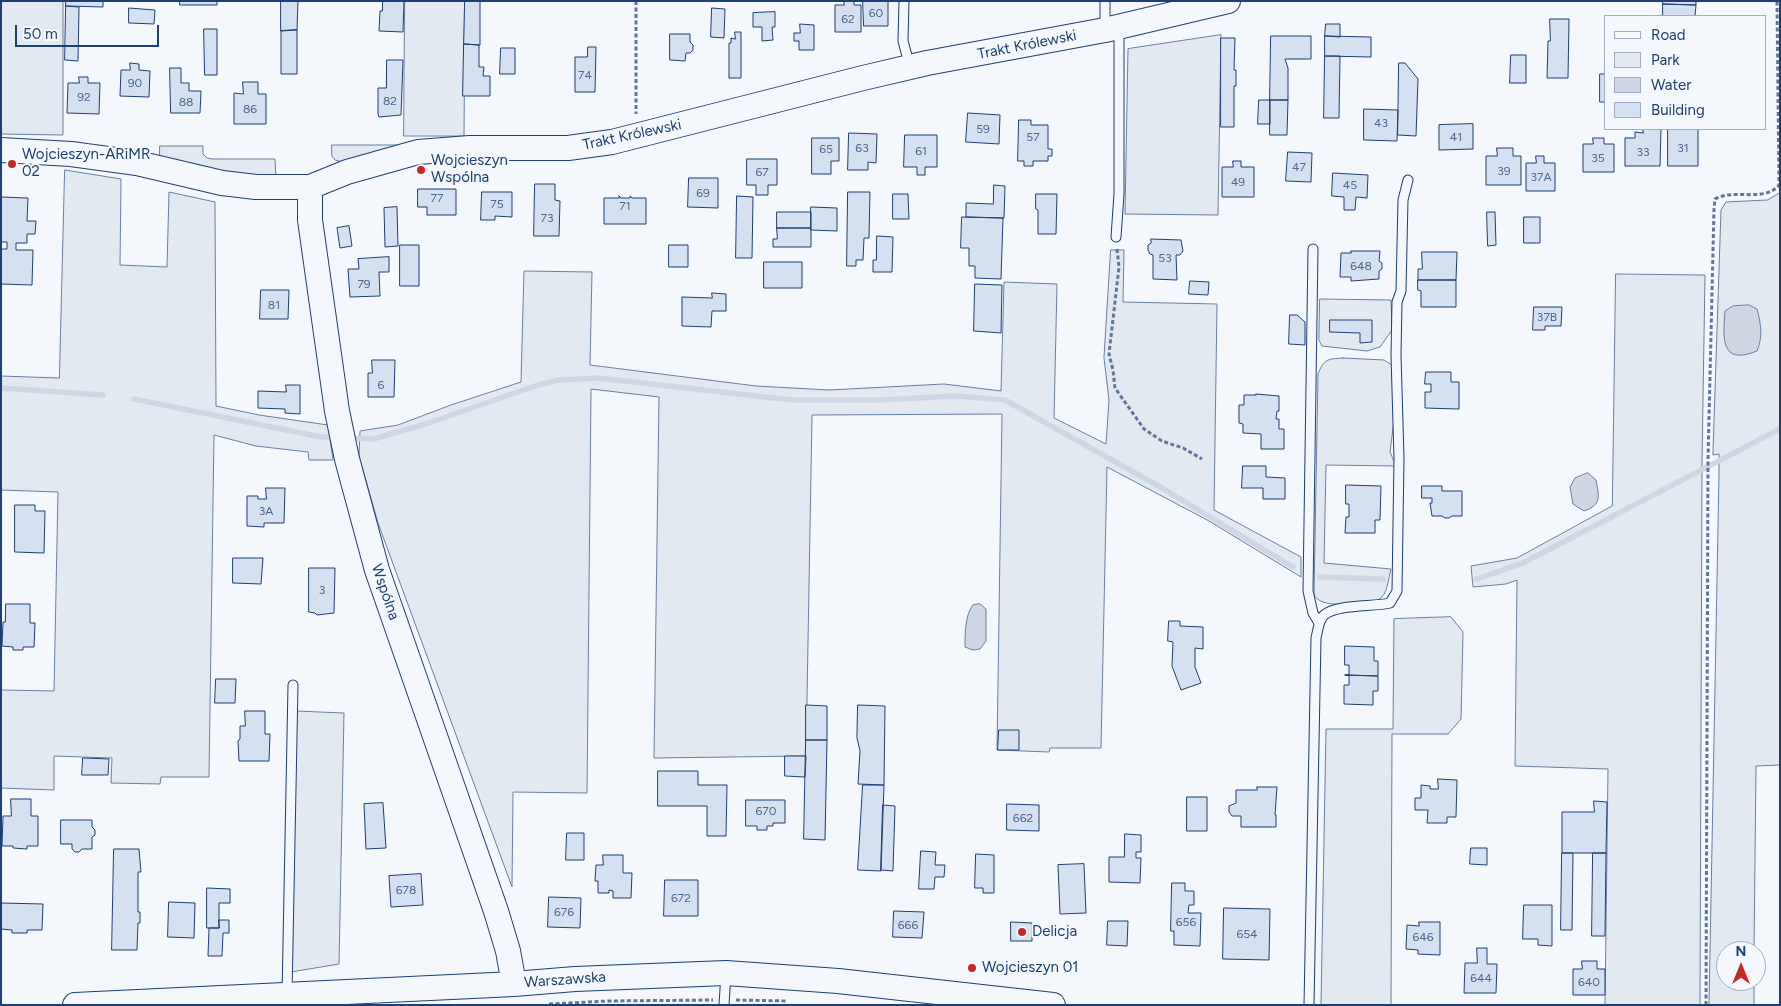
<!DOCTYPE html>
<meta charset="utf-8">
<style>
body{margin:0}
#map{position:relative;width:1781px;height:1006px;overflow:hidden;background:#f4f7fb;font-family:Figtree,sans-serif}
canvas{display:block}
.frame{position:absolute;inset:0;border:2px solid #1d3f73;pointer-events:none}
.legend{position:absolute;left:1604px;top:15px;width:162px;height:115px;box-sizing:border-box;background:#f4f7fb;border:1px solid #9eadc5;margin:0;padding:6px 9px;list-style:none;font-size:15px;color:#1d3f73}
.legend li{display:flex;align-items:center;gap:10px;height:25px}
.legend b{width:25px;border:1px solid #9eadc5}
.north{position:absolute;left:1716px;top:941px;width:50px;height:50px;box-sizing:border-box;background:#f4f7fb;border:1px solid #9eadc5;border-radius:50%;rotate:0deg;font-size:14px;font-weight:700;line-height:20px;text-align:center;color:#1d3f73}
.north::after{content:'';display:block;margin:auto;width:18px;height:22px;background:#c62828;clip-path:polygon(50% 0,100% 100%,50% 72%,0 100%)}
.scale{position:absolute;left:15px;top:25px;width:144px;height:22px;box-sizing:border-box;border:2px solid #1d3f73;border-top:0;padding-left:6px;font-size:15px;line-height:18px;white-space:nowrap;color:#1d3f73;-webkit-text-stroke:4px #f4f7fb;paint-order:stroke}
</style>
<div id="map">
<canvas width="1781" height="1006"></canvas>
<div class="frame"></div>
<ul class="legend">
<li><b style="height:6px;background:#f4f7fb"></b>Road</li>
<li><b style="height:14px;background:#e3e9f0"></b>Park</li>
<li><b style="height:14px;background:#cfd7e4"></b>Water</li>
<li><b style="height:14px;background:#d5e0f0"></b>Building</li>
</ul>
<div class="north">N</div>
<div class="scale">50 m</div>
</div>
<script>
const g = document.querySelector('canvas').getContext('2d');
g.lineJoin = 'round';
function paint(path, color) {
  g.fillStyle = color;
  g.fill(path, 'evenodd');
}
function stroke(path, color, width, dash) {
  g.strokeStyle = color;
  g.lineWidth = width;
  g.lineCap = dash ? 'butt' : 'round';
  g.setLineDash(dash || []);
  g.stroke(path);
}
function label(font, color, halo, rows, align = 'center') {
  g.font = font + ' Figtree,sans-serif';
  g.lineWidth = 4;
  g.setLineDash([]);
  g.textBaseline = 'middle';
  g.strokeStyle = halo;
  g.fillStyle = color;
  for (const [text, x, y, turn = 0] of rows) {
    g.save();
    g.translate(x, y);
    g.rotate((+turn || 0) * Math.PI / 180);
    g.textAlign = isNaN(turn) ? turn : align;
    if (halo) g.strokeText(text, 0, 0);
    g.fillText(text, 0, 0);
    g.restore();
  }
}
const green = new Path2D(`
 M1,1H63V135L1,134Z
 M405,1H465L464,136H404Z
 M1221,35L1218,215L1125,214L1128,49Z
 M332,145H398L347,163L335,160L332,156Z
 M160,146H203V154L207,158L212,159H275L276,179H260L160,158Z
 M65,170L121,179L120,265L167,267L169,192L215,202L216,406L259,415L328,425L333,460H309L308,452L256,446L214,435L209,777H161L160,784L111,783L112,758L54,756V790L1,788V690L54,691L58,492L1,490V376L59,378Z
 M1780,193V765L1756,766L1754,951H1726V981H1754V1005H1709L1719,474V454L1713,455V451L1721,210L1726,202L1767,200Z
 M1111,250H1124L1123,302L1217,304L1214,510L1301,557V577L1209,521L1107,467L1101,748H1050L1049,752L997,750L1002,414L812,415L806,756L654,758L659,397L591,389L587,793L513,792L512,887L378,523L359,456L360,431L398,425L451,405L521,382L524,271L592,272L590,365L756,386L829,390L944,384L1001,391L1004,282L1057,284L1054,418L1106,444L1109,400L1104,358Z
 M1616,274L1705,275L1702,462L1700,1005H1605L1608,769L1515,766L1517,580L1506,584L1473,587L1471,566L1517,558L1612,506Z
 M1320,299L1391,300L1392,330L1380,347L1367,351L1322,346L1319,340Z
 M1343,358L1384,360L1392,365L1394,420L1390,452L1396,466L1326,465L1324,563L1391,569C1388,579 1388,595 1378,600C1374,602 1367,602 1362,602C1348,603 1323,609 1314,595L1318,374C1324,359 1327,359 1343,358Z
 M1451,617L1463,632L1461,719L1448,734H1392L1391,1005H1321L1326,729H1393L1394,619Z
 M296,711L344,713L339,964L291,972Z`);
paint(green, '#e3e9f0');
stroke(green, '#687fa3', 1);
const water = new Path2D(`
 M1749,305L1757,309C1761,324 1763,337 1757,351C1720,366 1723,338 1725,311L1733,306Z
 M1588,473L1596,480C1599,496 1602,505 1584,511L1573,504L1570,487L1575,478Z
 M980,604L986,609V641L980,649L973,650L965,647C965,634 965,614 973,605Z`);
paint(water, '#cfd7e4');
stroke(water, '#687fa3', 1);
stroke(new Path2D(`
 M1,388L103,395
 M134,399L321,437H337
 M349,438L373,439L423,425L538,385L559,380L598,378L792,400H880L955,396L1005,400L1162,488L1293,567
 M1320,577L1383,579
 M1477,579L1523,563L1780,429`), '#cfd7e4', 5.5);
const building = new Path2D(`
 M66,1H103V7L66,6Z
 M180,1H217V5H180Z
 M281,1H298L297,30L281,31Z
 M383,1H404L403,32L379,31L380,11H382Z
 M465,1H480V45L464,44Z
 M844,1H854V5H861V32H835V5H844Z
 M863,1H888V26H864Z
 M1663,1H1696V5L1663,4Z
 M1663,4L1696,5L1695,16H1663Z
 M66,6L79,7L78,61L65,60Z
 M129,8L155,10L154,24L129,23Z
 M712,8L725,9L724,38L711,37Z
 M775,12V27H772L773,40L762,41V27H753V13Z
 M1550,19H1569L1568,78H1547L1548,41H1550Z
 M800,24L814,25V50H799V41H794V33H800Z
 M1326,24H1340V37L1325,36Z
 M204,29H217V75H205Z
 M297,30V74H281V31Z
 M735,32H741V78H729V43H731V38L735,39Z
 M670,34H690V42L693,45V50L690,53H686L685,61L670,60Z
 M1271,36H1311V59H1285L1288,68V100H1270Z
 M1325,36L1371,37V57L1325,56Z
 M1221,38H1235L1234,70H1236V86H1234V127H1221Z
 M464,44L479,45V67H484L483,76H490V96H463Z
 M588,47H596L595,92H575V57H587Z
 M501,48H515V74H500Z
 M1511,55H1526V83H1510Z
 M1325,56H1340L1339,118H1324Z
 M387,60H403L401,115L379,117L378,114V88H386Z
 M130,63L139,64V70L150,71L149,97L120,96L121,70H130Z
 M1399,63H1405L1418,79L1416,136L1398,135Z
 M170,68H181V83H189V91H201L200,113H171Z
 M1600,74H1605V102H1600Z
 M79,77H88V83H100L99,114L67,113L68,83H79Z
 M243,82H258V94H266V124H234V93L243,94Z
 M1259,100H1270V124H1258Z
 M1270,100H1288L1287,135H1270Z
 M1364,109L1398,110L1397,141L1364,140Z
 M968,113L1000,115L999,144L966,142Z
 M1019,120H1031V125H1048V149H1052V156H1048V161H1033V166H1024V161H1018Z
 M1473,124V149L1439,150V125Z
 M1643,129H1661L1660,166H1625V138H1635V132L1643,133Z
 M1668,129H1698V166H1668Z
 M849,133L877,134L876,163L868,162V170H848Z
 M905,135H937V167H925V175H917V167H904Z
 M812,138H839V161H831V174H812Z
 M1593,138H1604V144H1614V172H1583V144H1593Z
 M1497,148H1513V156H1521V185H1486V156H1497Z
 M1288,152L1312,153L1311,182L1286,181Z
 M1536,156H1544V163H1555V191H1526V163H1536Z
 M747,159H777V185H768V195H756V185H747Z
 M1233,161H1241V167H1254V197H1222V167H1233Z
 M1333,173L1368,175L1367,198L1356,197L1355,210H1344V197L1332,196Z
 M689,178H718V208L688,207Z
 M535,184H555V200L560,201L559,236H534Z
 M994,185L1005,186L1004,218L966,217V203L993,204Z
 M418,189H456V215H427V207H418Z
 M482,192H512V217L495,216V220H481Z
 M848,192H870L869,238H864L863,260H856V266H847Z
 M893,194H908L909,219H893Z
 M1036,194H1057L1056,234H1038V210L1036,209Z
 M619,196L621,198H630V196L632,198H646V224H604V198H619Z
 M737,196L753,197L752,258H736Z
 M1,197L28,198L27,221H36L35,234H27V243H16V250H33L32,285L1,284V249H7V242H1Z
 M397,207L398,246L385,247L384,208Z
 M811,207L837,208V231L811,230Z
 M777,212H811V228H777Z
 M1487,212H1495L1496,245L1488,246Z
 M962,217L1003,218L1001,279L975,278V266H969V248H961Z
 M1524,217H1540V243H1524Z
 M349,226L352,246L340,248L337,228Z
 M777,228H811V247H773V239H777Z
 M877,236L893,237L892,272H873V260H876Z
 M1151,239L1181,240L1183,251L1180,255H1176L1177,280L1153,279V255L1150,254L1148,250V245L1151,243Z
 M400,245H419V286H400Z
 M669,245H688V267H669Z
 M1351,251H1380L1379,261L1382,263V269L1379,271V279L1351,281V277H1340L1341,253H1351Z
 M1422,252H1457L1456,280H1418V269H1422Z
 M389,257V272H379L380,296L350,297L348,269H359L358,259Z
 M764,262H802V288H764Z
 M1418,280H1456V307H1421V291L1418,290Z
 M1190,281L1209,282L1208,295L1189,294Z
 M975,284L1002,285L1001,333L974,331Z
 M261,290H289L288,319H260Z
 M712,293L726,294V311H712L711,327L682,326V297L712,298Z
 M1534,307H1562L1561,326H1545V330H1533Z
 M1290,315H1297L1305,322V345L1289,344Z
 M1330,320H1372V342L1360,343V333L1330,332Z
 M372,360H395L394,397H368V373H372Z
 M1426,372H1451V382H1459V409L1425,408V392H1431V384H1425Z
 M286,385H300V414L285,413V409L258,408V391L286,392Z
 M1256,394L1279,396V411H1277L1276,419H1279V429H1284V449H1261V434L1243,433V424L1239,423V405H1244V395H1256Z
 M1243,466H1266V477L1285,478V499H1263V488H1242Z
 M1346,485L1381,486L1380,520H1375V533H1345L1346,517H1349V504H1346Z
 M1422,486H1442V491H1462V516H1452L1449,518H1445L1442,516H1432L1430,503H1432V498H1422Z
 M266,488H285L284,523H264V527L247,526V496H258V499H266Z
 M15,505H35V511H45L44,553L15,552Z
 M233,558H263L261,584L233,583Z
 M309,568H335L334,613L317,615L315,613L309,612Z
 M6,604H30V623H35L34,647H23V650H13V647L2,646L3,622H5Z
 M1169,621H1180V626L1203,627V649L1195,648V667L1201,683L1181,690L1172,666L1173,642L1168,641Z
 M1345,646L1374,647V661H1378V676L1345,675H1349V665H1345Z
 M1345,675L1378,676V691H1373V705L1344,704V685H1349V676Z
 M216,679H236L235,703H215Z
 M806,705L827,706V740H806Z
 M858,705L885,706L884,785L858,784L860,751L857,738Z
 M245,711H265V734H270L269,761H239L238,741L240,739V726H245Z
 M999,730H1019V750H998Z
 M806,740H827L825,840L804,839Z
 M785,756H806L805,777L785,776Z
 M83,758L109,759L108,775H82Z
 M658,771H698V785H727L726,836H707V806H658Z
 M1438,779L1457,780L1456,817H1447V823H1427L1428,810H1415V798H1421V785L1430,786V789H1438Z
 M863,785H884L881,871L858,870Z
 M1257,787H1277L1275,815H1276V827H1241V816H1232L1229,812V806L1236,803V790H1257Z
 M1187,797H1207V831H1187Z
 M11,799H31V816H38V846H27V849L13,848V846H2L3,816H11Z
 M746,800H785V823H773V826H767V830H757V826H746Z
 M1594,801L1607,802L1606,853H1562V812H1594Z
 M383,803L386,848L366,849L364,804Z
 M1007,804L1039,805V831L1007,830Z
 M883,805L895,806L893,871L881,870Z
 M61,820H92V827L95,830V835L92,837V849H82L79,852H75L72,849V844H61Z
 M567,833H584V860H566Z
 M1125,834L1141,835V852H1136V858H1141L1140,883L1109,882V857H1124Z
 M1471,848H1487V865L1470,864Z
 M114,849H139L141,872H138V912H140V923H138L137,950H112Z
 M921,851L936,852L935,865H945L944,877H935L934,889H919Z
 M1562,853H1573L1572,930H1561Z
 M1593,853H1606L1605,936H1592Z
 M976,854L994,855V893H983V888H975Z
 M603,855H623V873H632L631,898H613V891L609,890V893H598V881H595L596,865H603Z
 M1084,864L1086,913L1060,914L1058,865Z
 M421,874L423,905L391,907L389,876Z
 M665,880H698V916H664Z
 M1172,883H1185V891H1194V905H1189L1188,913H1201L1200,946L1174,945V931H1171Z
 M207,888L230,889V903H219V928H207Z
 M549,897L581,898L580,928L548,927Z
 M169,902L195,903L194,938L168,937Z
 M1,903L43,904L42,930H27V933H12V930L1,929Z
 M1524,905H1552V946L1538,945V939H1523Z
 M1224,908L1270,909L1269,960L1223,959Z
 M894,911L924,912L922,938L893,937Z
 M219,920H229V933H223L222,956H208L209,928H219Z
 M1108,921H1128L1127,946L1107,945Z
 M1011,922L1032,923V941H1011Z
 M1419,922H1440V955L1418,954V950L1406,949L1407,925L1419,926Z
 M1477,948H1487V964H1497L1496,993H1464L1465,963H1477Z
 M1582,961H1597V969H1605V995H1573V969H1582Z`);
paint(building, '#d5e0f0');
stroke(building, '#1d3f73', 1);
const lane = new Path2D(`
 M904,1L903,41L910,67
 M1105,29V1
 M1116,237L1119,194V28
 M1313,249L1308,591L1313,613L1319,623
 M287,995L293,685
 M724,1005L726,973
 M1309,1005L1316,638C1318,631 1318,621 1324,615C1337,604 1373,607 1390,603L1397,591L1399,458L1396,355L1397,302L1401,291L1403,200L1408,180`);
const secondary = new Path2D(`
 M1,150L71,154L137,163L222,183L256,187H310L347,172L418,152L470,148H568L612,142L863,78L927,63L1105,30L1228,1
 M310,187V220L337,411L347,459L377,570L496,911L508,951L514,984
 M75,1005L514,984L575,979L726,973L838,981L1053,1005`);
stroke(lane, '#1d3f73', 11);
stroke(secondary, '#1d3f73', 26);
stroke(new Path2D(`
 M636,1V114
 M1117,249L1119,267L1109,354L1113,370L1115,388L1144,429L1162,441L1183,448L1202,459
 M736,1000L788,1001
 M549,1004L608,1001L713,1000
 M1706,1005L1708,460L1714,209L1715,199C1734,188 1764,203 1779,185L1777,1`), '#5e769c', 3, [4, 2.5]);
stroke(lane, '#f4f7fb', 9);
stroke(secondary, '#f4f7fb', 24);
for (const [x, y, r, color] of [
 [12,164,5,"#c62828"],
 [421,170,5,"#c62828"],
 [1022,932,5,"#c62828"],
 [972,968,5,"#c62828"]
]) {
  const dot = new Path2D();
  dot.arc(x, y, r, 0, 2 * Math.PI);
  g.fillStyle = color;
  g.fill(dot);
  stroke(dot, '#f4f7fb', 2);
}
label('12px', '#4b6792', null, [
 ["60",876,13],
 ["62",848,19],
 ["74",585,75],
 ["90",135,83],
 ["92",84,97],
 ["82",390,101],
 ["88",186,102],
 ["86",250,109],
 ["43",1381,123],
 ["59",983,129],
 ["57",1033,137],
 ["41",1456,137],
 ["63",862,148],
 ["31",1683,148],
 ["65",826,149],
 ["61",921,151],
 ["33",1643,152],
 ["35",1598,158],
 ["47",1299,167],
 ["39",1504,171],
 ["67",762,172],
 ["37A",1541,177],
 ["49",1238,182],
 ["45",1350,185],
 ["69",703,193],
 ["77",437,198],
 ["75",497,204],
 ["71",625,206],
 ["73",547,218],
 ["53",1165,258],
 ["648",1361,266],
 ["79",364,284],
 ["81",274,305],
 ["37B",1547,317],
 ["6",381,385],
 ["3A",266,511],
 ["3",322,590],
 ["670",766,811],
 ["662",1023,818],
 ["678",406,890],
 ["672",681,898],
 ["676",564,912],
 ["656",1186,922],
 ["666",908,925],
 ["654",1247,934],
 ["646",1423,937],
 ["644",1481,978],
 ["640",1589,982]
]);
label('15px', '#1d3f73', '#f4f7fb', [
 ["Trakt Królewski",1027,45,-11],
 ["Trakt Królewski",632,135,-12],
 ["Wspólna",385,592,71],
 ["Warszawska",565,980,-4]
]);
label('15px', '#1d3f73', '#f4f7fb', [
 ["Wojcieszyn-ARiMR",22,155],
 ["02",22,172],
 ["Wojcieszyn",431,161],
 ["Wspólna",431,178],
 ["Delicja",1032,932],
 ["Wojcieszyn 01",982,968]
], 'left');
</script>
